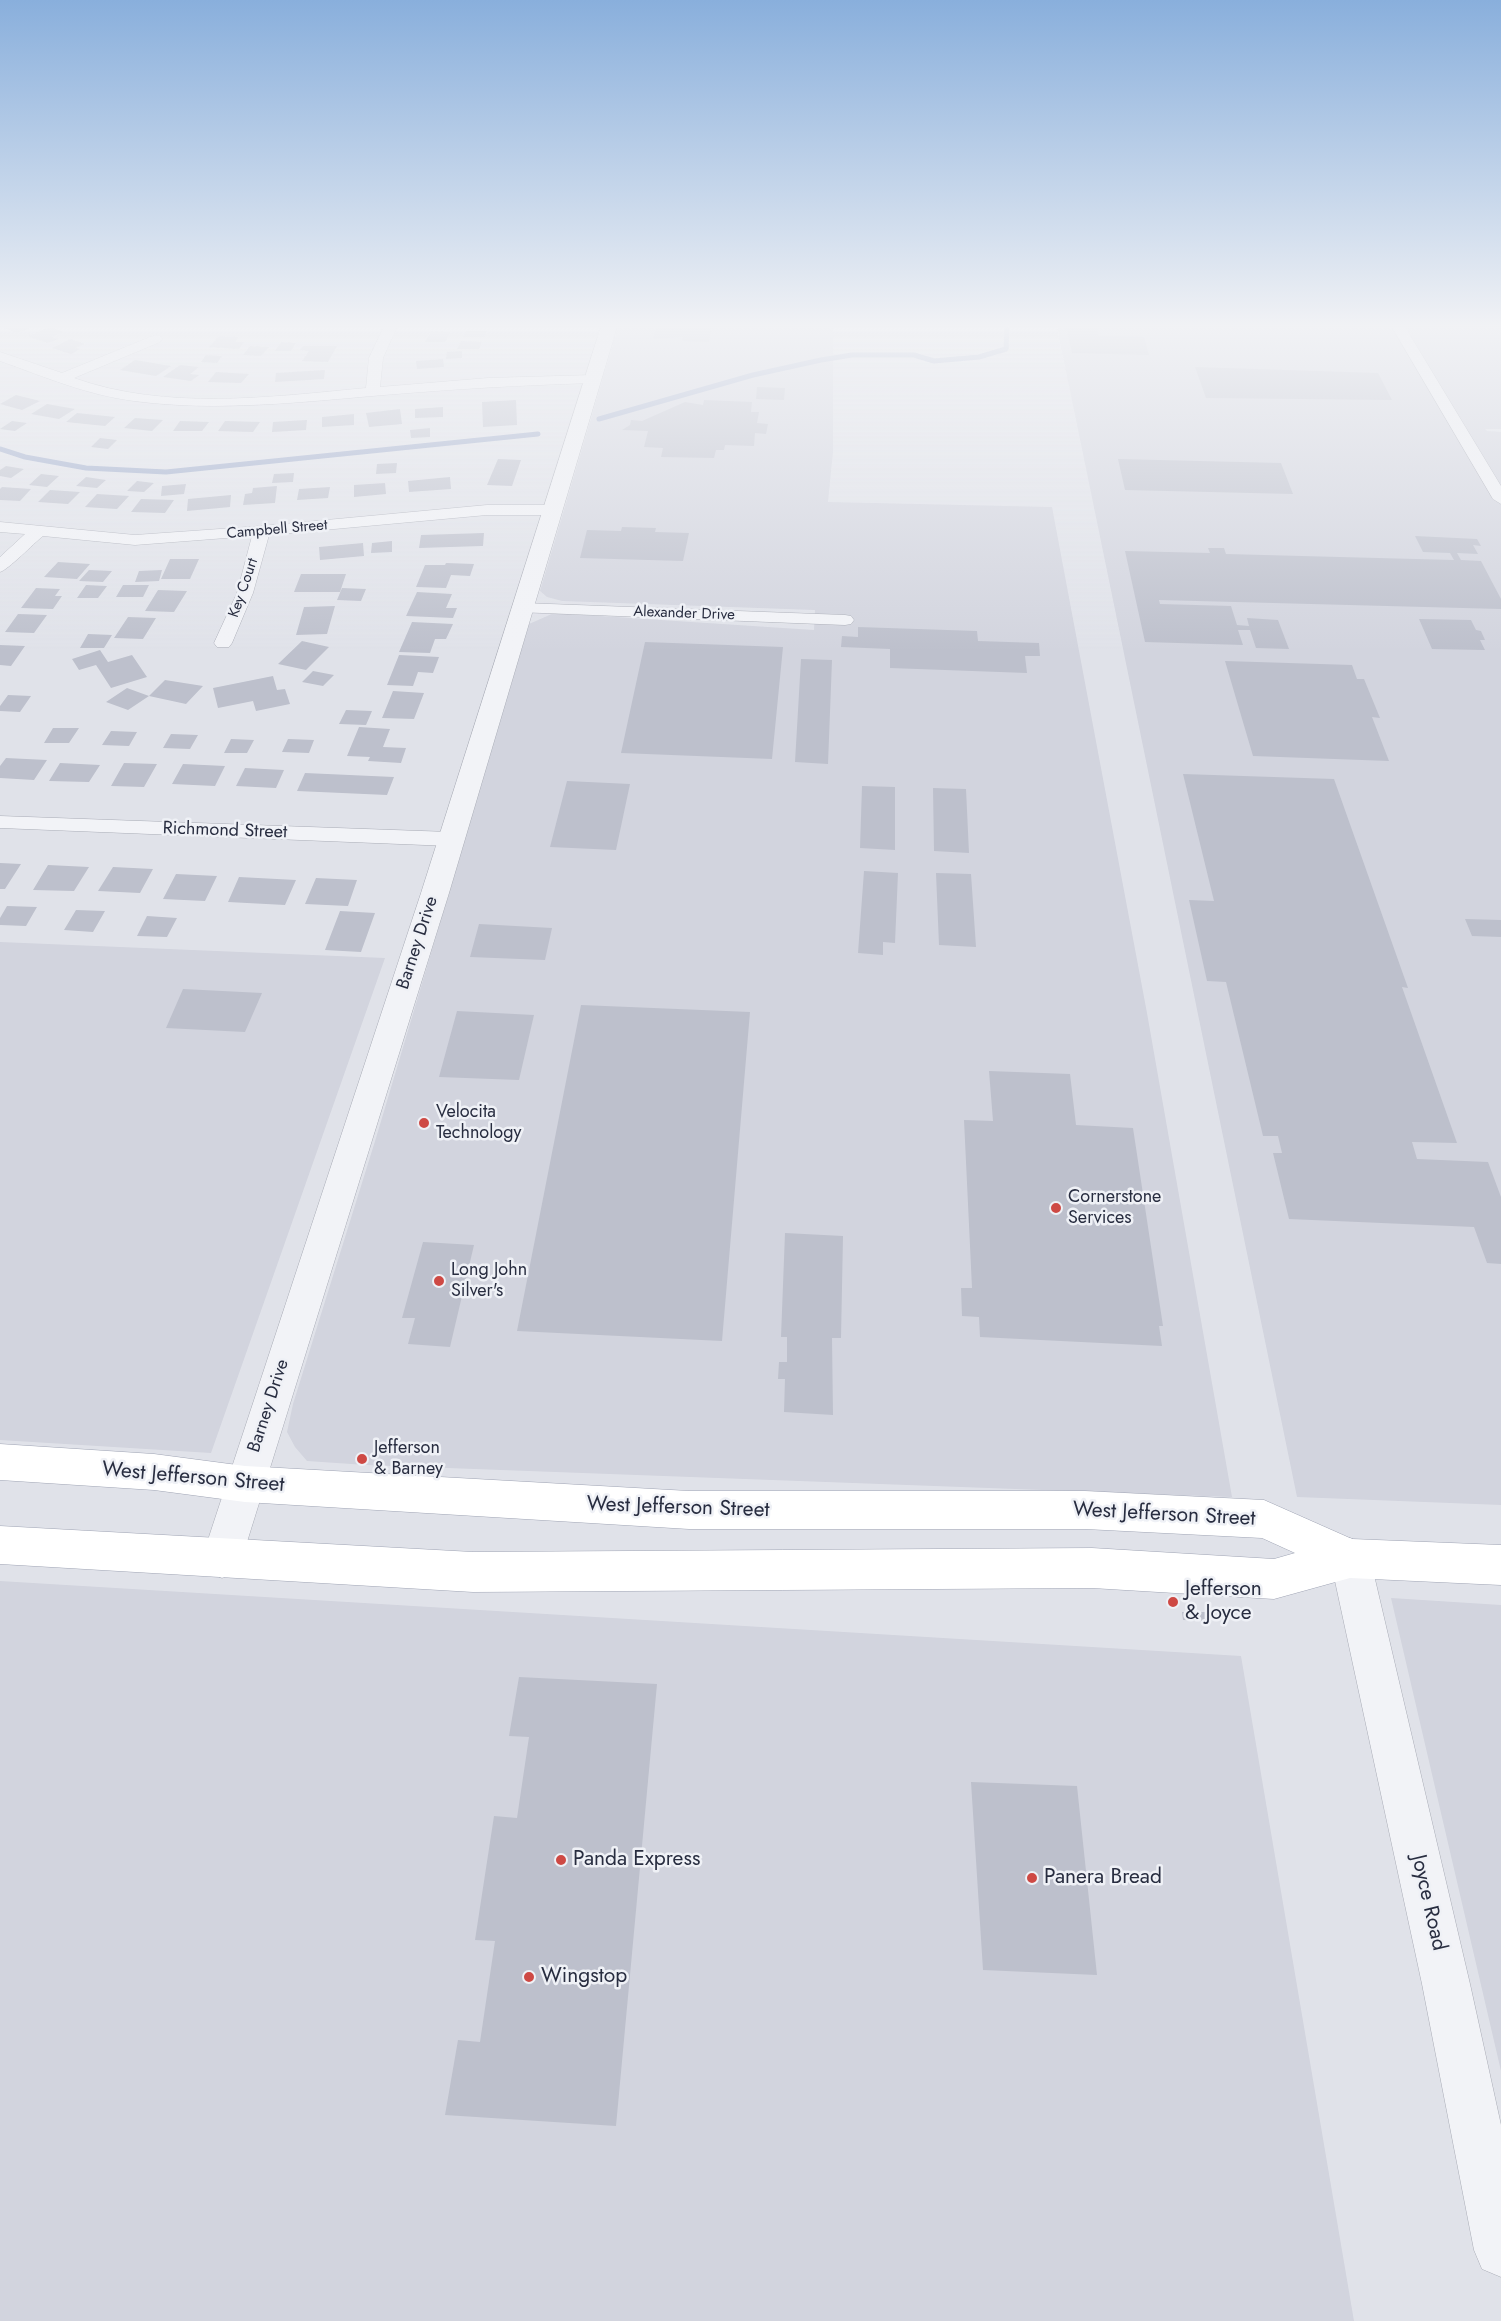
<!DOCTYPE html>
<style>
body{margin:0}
canvas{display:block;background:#e0e2e9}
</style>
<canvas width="1501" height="2321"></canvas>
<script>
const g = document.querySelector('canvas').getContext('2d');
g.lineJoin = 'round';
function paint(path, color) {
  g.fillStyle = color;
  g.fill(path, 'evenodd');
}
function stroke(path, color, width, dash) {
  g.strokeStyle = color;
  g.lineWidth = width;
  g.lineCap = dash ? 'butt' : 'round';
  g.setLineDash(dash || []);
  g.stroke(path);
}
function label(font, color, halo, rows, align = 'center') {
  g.font = font + ' Jost,sans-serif';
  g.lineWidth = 5;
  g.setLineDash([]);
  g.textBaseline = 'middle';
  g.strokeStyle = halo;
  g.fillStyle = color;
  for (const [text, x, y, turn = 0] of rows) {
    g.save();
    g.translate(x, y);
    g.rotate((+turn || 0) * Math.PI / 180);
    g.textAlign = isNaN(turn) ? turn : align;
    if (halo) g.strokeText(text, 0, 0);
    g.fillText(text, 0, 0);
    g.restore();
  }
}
paint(new Path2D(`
 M618,327H833V451L828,502L1052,507L1147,1013L1232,1497L366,1465L307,1461L295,1447L287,1432L293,1404L376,1138L529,624L554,613L814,630L815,610L562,601L547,597L540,591Z
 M1057,327H1501V429H1485L1487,431L1501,432V1505L1297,1497Z
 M0,942L385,958L211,1453L0,1440Z
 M0,1581L1241,1656L1354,2321H0Z
 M1391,1598L1501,1605V2071Z`), '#d2d4de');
stroke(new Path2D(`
 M599,419L753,375L821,360L852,355H914L934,361L979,357L1006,349L1007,327
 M0,449L25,457L86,468L166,472L538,434`), '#9aa8c9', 5);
paint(new Path2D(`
 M1,327H32L17,333Z
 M50,327L64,332L52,337L58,339L48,343L27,336Z
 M656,327H712L709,342L682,341L683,337L653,339Z
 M1066,327H1096L1099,336L1144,337L1149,355L1072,353Z
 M431,331L451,332L445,342H425Z
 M466,331H487L484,337H462Z
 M219,336L239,337L235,342H244L239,349L209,347Z
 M70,339L85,344L75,348L80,349L71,354L52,348Z
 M461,341L482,342L479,349H457Z
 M281,342L296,343L291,351H275Z
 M250,346L269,347L261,356L243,355Z
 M303,346H337L328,362L302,361L309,351L300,350Z
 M462,351V358L446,359L447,352Z
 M206,355L222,356L217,363L201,362Z
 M443,359L444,367L417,369L416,361Z
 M135,360L171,366L156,376L120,370Z
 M180,365L199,367L190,374L199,375L191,381L163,377Z
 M1195,367L1378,373L1392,400L1206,398Z
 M325,370L324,379L275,382L276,373Z
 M216,372L249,374L241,383L208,382Z
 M757,387L785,388L784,400L756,399Z
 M16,395L40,401L22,410L0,404Z
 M516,400L517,425L483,427L482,402Z
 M704,400L752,402L751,412H759L757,423L768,424L766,434L755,433L754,446L725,445L724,450H716L714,458L661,457L663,448L644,447L648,431L622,430L630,425L631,420L642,421L685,402L703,405Z
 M47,404L75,409L59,419L31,414Z
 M443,407V417L415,418V409Z
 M400,409L402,424L369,427L366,413Z
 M77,413L115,417L105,426L66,422Z
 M354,414V425L322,427V417Z
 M135,418L163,420L152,431L124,428Z
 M307,420L306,430L272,432L273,422Z
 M12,421L27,423L15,431L0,429Z
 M180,421L209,422L202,431H173Z
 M225,421L260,422L253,432L218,431Z
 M430,428V437L411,438L410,430Z
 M100,438L117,440L108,449L91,447Z
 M498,459L521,460L512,486L487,485Z
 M1118,459L1281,463L1293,494L1125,490Z
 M397,463L396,473L376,474L377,464Z
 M6,466L24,469L11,478L0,476V470Z
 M294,473L293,482L272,483L274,474Z
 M41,474L59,476L47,487L29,485Z
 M86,477L106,480L97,488L76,486Z
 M450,477L451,489L409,492L408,481Z
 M137,481L154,483L144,492L127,491Z
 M385,483L386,494L354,497V485Z
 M186,484L184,494L161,496L162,486Z
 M277,486L275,503L243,505L245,494L252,493L253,488Z
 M2,487L31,489L20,501L0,500V489Z
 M330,487L328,498L297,500L299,489Z
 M50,490L80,492L68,504L38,502Z
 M97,494L129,496L117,509L85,507Z
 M231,495L230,507L187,511L188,499Z
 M141,499L174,500L165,513L131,512Z
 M622,527L656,528L655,532L689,533L683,561L580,558L587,530L621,531Z
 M484,533L483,546L419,548L421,535Z
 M1415,536L1477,539L1481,546L1473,545L1478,554L1457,553L1461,560L1481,561L1501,599V609L1159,600L1160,604L1231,606L1237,625L1249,626L1247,618L1278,620L1289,649L1256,648L1250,630H1238L1243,645L1145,642L1125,551L1210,553L1208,548H1224L1226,554L1454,560L1450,553L1423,552Z
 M392,541V552L371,553L372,543Z
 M363,543L364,556L320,560L319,547Z
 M170,559H199L190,579H161Z
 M58,562L90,564L77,579L44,577Z
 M446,563L474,564L470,576L451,575L446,588L416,587L425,565H445Z
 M89,570L112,571L103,582L79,581Z
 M162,570L159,581L135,582L139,571Z
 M301,574H346L340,592H294Z
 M86,585L107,586L98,598H77Z
 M123,585H149L143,597H116Z
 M36,588L60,589L55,596H62L53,609L21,608Z
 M342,588L366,589L361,601L337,600Z
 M158,590L187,591L174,612L145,611Z
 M417,592L452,594L446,608H457L453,618L406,616Z
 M335,606L327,634L296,635L304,607Z
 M18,614L47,615L34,633L5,632Z
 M128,617L156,618L143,639L114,638Z
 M1419,619L1471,620L1476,630L1481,631L1485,640H1480L1485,650L1432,649Z
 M412,622L453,624L446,639H435L430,653L399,652Z
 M858,627L977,631L978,641L1039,643L1040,656H1025L1027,673L890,668V649L841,647L842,636L858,637Z
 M88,634L112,635L104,648H80Z
 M302,641L329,647L306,670L278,664Z
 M645,642L783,647L772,759L621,753Z
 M0,645L25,646L11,666L0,665Z
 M100,650L108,662L132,655L147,677L111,688L96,665L79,670L72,659Z
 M399,655L439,657L433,673L418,672L413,686L387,685Z
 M801,659L832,660L828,764L795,762Z
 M1225,661L1352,665L1357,679H1364L1380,718L1372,717L1389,761L1253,756Z
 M313,671L334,675L323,686L302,682Z
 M273,676L277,690L285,689L290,704L256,711L253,701L218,708L213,688Z
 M165,680L203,686L186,704L149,696L128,710L106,702L127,688L149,696Z
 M393,691L424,693L414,719L382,718Z
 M8,695L31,696L20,712L0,711V706Z
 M346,710L372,711L366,725L339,724Z
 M359,727L390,729L383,747L406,748L401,763L368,761L370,757L347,756Z
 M53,728H79L69,743H44Z
 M111,731L137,732L129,746L102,745Z
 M171,734L198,735L190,749L163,748Z
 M231,739L254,740L247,753H224Z
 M288,739L314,740L309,753L282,752Z
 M6,758L47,760L34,780L0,778V766Z
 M60,763L100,765L89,782L49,781Z
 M124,763L157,764L144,787L111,786Z
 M183,764L225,766L215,786L172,784Z
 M245,768L284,770L276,788L236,786Z
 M305,773L394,777L387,795L297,791Z
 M1183,774L1334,779L1408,988L1402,987L1457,1143L1412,1142L1417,1159L1488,1162L1501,1197V1264L1487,1263L1474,1227L1289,1219L1273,1153H1282L1278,1136H1263L1226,982L1207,981L1189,900L1214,901Z
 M567,781L630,784L616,850L550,847Z
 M862,786L895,787V850L860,848Z
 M933,788L966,789L969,853L934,851Z
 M0,863L21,864L5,889H0Z
 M48,865L89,867L74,891L33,890Z
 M113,867L153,869L140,893L98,891Z
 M864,871L898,873L895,943L883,942V955L858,953Z
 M936,873L971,874L976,947L939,945Z
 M176,874L217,876L205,901L163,899Z
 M239,877L296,880L285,905L228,902Z
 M316,878L357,880L348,906L305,904Z
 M7,906L37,907L26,926L0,925V918Z
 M76,910L105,911L93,932L64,930Z
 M340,911L375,913L361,952L325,950Z
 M147,916L177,918L167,937L137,936Z
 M1465,919L1501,920V937L1472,936Z
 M479,924L552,928L545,960L470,957Z
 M183,989L262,993L245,1032L166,1028Z
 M581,1005L750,1012L722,1341L517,1331Z
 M457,1011L534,1015L519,1080L439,1077Z
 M989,1071L1070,1074L1076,1125L1133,1128L1163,1326H1159L1162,1346L980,1337L979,1317L962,1316L961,1288H972L964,1120L993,1121Z
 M785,1233L843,1236L841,1338H832L833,1415L784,1412L785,1379H778L779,1362H787V1337H781Z
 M423,1242L474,1245L450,1347L408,1344L415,1318H402Z
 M1182,1612H1208L1209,1621L1183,1620Z
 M519,1677L657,1684L616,2126L445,2115L458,2040L480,2042L495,1941L475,1940L494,1816L517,1818L529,1737L509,1736Z
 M971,1782L1077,1786L1097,1975L983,1970Z`), '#bdc0cc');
const minor = new Path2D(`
 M384,327H397L383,358L380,387L488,378L593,375L600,379L593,383C523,385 454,389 384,395C301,402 218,412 134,401C87,395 45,377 0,361V352L62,373L155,335L160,336L162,339L160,342L74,378C167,411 270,397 366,388L369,358Z
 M1392,327H1405L1501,486V504L1493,499Z
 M487,505H553L561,510L553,515H487L269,535L253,593L232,643L229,647H217L214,643L237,593L252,536L135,545L43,536C34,543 8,570 0,572V557L25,534L0,532V522L135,535L262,526Z
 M523,603L845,615L851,616L854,620L851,624L845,625L517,612L514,608L517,604Z
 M0,816L450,832L457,834L460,839L457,844L450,846L0,828Z`);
const tertiary = new Path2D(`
 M601,327H617L449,893L242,1558L236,1572L222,1578L208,1572L202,1558L421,893Z
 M1350,1538L1364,1544L1370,1558L1470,1984L1501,2125V2277L1482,2269L1474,2250L1422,1984L1330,1558L1336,1544Z`);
const primary = new Path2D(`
 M0,1444L154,1454L245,1466L689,1491H1085L1264,1500L1352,1539L1501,1545V1585L1350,1578L1274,1599L1092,1588L473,1592L0,1564V1526L473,1552L1092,1548L1274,1559L1295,1553L1262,1538L1085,1529H689L245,1502L154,1490L0,1480Z`);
stroke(minor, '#a9acb6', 1);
stroke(tertiary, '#a9acb6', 1);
stroke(primary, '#9fa4b4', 1);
paint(minor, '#f2f3f7');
paint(tertiary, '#f2f3f7');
paint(primary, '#fff');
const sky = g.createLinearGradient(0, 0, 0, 652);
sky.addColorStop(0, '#89afdc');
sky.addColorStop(0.5, '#f1f2f5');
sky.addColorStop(1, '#f1f2f500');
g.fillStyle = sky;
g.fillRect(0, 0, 1501, 652);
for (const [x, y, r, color] of [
 [424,1123,6,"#ce4944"],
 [1056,1208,6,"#ce4944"],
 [439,1281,6,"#ce4944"],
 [362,1459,6,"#ce4944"],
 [1173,1602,6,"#ce4944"],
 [561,1860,6,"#ce4944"],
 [1032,1878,6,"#ce4944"],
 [529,1977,6,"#ce4944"]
]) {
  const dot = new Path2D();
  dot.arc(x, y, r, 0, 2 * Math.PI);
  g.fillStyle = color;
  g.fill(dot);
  stroke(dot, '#eff1f6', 2);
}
label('15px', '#282d40', '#eff1f6', [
 ["Campbell Street",277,530,-5],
 ["Key Court",244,588,-71],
 ["Alexander Drive",684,614,2]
]);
label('18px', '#282d40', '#eff1f6', [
 ["Richmond Street",225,831,2],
 ["Barney Drive",418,943,-72],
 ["Barney Drive",269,1406,-72]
]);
label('18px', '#282d40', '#eff1f6', [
 ["Velocita",436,1113],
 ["Technology",436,1134],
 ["Cornerstone",1068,1198],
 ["Services",1068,1219],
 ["Long John",451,1271],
 ["Silver's",451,1292],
 ["Jefferson",374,1449],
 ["& Barney",374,1470]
], 'left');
label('21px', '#282d40', '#eff1f6', [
 ["West Jefferson Street",193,1478,5],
 ["West Jefferson Street",678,1508,2],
 ["West Jefferson Street",1164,1515,3],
 ["Joyce Road",1428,1903,77]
]);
label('21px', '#282d40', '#eff1f6', [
 ["Jefferson",1185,1590],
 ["& Joyce",1185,1614],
 ["Panda Express",573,1860],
 ["Panera Bread",1044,1878],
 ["Wingstop",541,1977]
], 'left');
</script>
